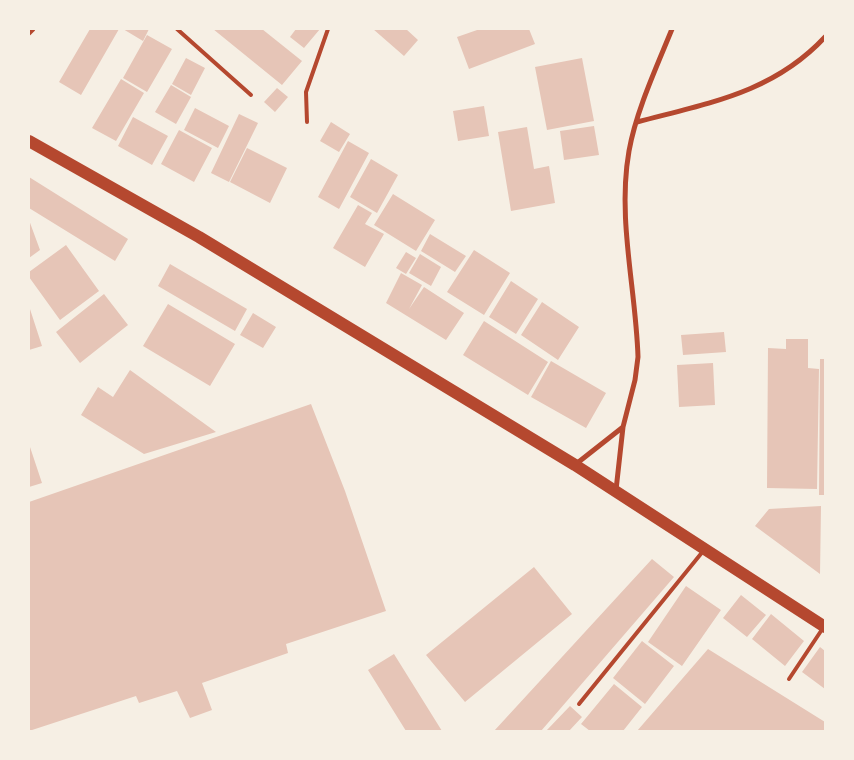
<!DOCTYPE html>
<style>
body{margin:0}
#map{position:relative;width:854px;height:760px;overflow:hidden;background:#f6efe4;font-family:"Source Sans 3",sans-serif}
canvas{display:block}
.frame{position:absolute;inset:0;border:30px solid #f6efe4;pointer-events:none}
</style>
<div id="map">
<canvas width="854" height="760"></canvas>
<div class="frame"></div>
</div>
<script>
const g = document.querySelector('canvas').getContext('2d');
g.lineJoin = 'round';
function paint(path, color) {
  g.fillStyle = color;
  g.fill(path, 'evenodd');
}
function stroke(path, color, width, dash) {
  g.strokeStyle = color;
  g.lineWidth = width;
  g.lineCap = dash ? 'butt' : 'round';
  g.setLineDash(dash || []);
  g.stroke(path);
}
paint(new Path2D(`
 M90,29H119L81,95L59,82Z
 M123,29H149L143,41Z
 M213,29H262L302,61L282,85Z
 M296,29H320L304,48L290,37Z
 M373,29H406L418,40L404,56Z
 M480,29H529L535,44L469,69L457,37Z
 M147,35L172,49L147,92L123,78Z
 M186,58L205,68L191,95L172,84Z
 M582,58L594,121L547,130L535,67Z
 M121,79L144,93L116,141L92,128Z
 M171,85L191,97L176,124L155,112Z
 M277,88L288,97L275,112L264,102Z
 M484,106L489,136L458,141L453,111Z
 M195,108L229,126L218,148L184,130Z
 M239,114L258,123L229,182L211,173Z
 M133,117L168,136L152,165L118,146Z
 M331,122L350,134L339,152L320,141Z
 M594,126L599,155L564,160L560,131Z
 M527,127L534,169L549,166L555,203L511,211L498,132Z
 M179,130L212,148L194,182L161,164Z
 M348,141L369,153L339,209L318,197Z
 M247,148L287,168L270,203L230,182Z
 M371,159L398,175L377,213L350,197Z
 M29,177L128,239L115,261L29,208Z
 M393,194L435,220L416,251L374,225Z
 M358,205L372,213L365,224L384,234L365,267L333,248Z
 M29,220L40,250L29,258Z
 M430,234L466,256L455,272L421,251Z
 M66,245L99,291L60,320L29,277V272Z
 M474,250L510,273L484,315L447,292Z
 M406,252L416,258L406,274L396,268Z
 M420,254L441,267L431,286L409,273Z
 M170,264L247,309L235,331L158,286Z
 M401,273L422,285L409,309L424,287L464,313L446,340L386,303Z
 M511,281L538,299L516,334L489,317Z
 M104,294L128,325L80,363L56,332Z
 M542,302L579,327L558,360L521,335Z
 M168,304L235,344L210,386L143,346Z
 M29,306L42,346L29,350Z
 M253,313L276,327L263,348L240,335Z
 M484,321L548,362L528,395L463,355Z
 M724,332L726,352L683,355L681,335Z
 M786,339H808V368L819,369L817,489L767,488L768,348L786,349Z
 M820,359H825V495H819Z
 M551,361L606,393L586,428L531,397Z
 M713,363L715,405L679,407L677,365Z
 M130,370L216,432L144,454L81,415L98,387L113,397Z
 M311,404L345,491L386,611L286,644L288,653L202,683L212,710L190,718L177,691L139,703L136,696L29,731V502Z
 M29,444L42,483L29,487Z
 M821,506L820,574L755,526L769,509Z
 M652,559L674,577L541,731H494Z
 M534,567L572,614L465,702L426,655Z
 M686,586L721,610L682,666L648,642Z
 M741,595L766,615L747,637L723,618Z
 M771,614L804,641L785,666L752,639Z
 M642,641L674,666L645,704L613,678Z
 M820,647L825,651V689L802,672Z
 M708,649L825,722V731H637Z
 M394,654L442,731H406L368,670Z
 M614,684L642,707L623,731H590L581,724Z
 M570,706L582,717L569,731H546Z`), '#e6c5b7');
stroke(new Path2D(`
 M177,29L251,95
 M307,122L306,92L328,29
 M789,679L823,628
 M579,704L704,550`), '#b5482f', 4);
stroke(new Path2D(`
 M29,33L33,29
 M637,122C708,103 773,93 825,37
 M576,464L623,427
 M616,490L623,427L635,380L638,357C636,289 617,219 629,151C636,111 657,66 672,29`), '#b5482f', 5);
stroke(new Path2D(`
 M29,141L199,237L575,465L825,627`), '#b5482f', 12);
</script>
